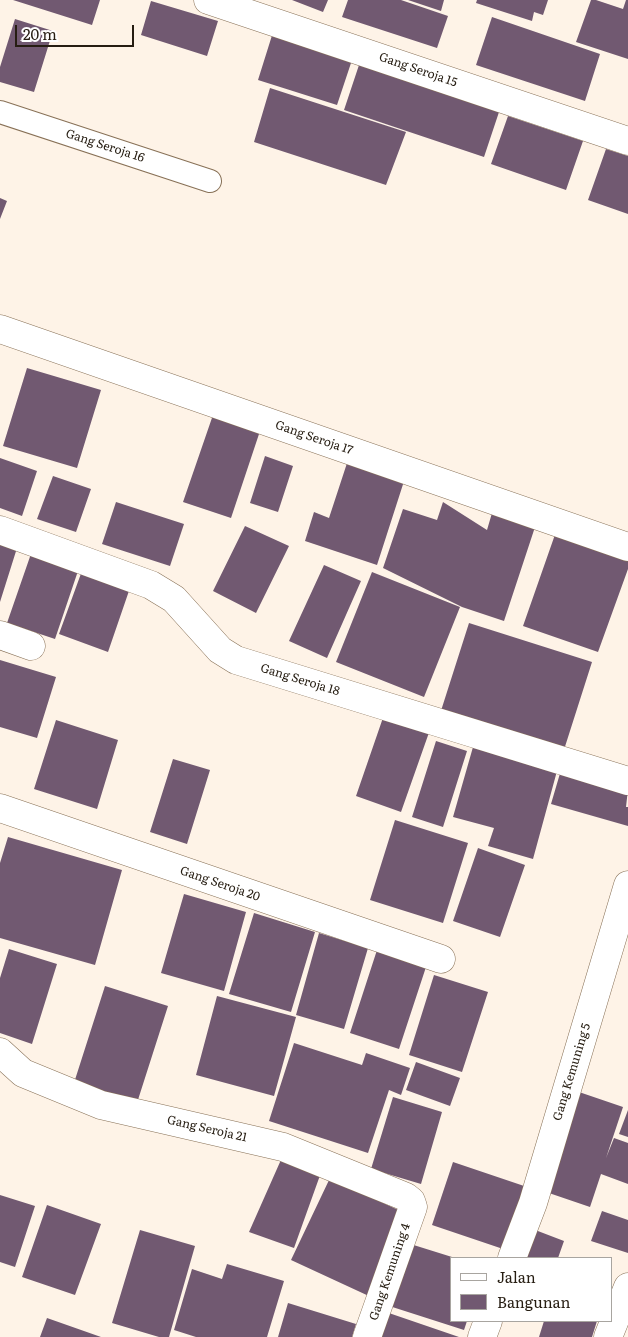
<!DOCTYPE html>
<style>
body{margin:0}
#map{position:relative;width:628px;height:1337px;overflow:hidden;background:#fef3e7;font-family:Literata,serif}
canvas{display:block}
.legend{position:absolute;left:450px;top:1257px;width:162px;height:65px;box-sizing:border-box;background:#fff;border:1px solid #a8a5a0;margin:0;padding:6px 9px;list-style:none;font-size:15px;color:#261d12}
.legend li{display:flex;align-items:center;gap:10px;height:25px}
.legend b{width:25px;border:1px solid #a8a5a0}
.scale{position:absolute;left:15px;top:25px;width:119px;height:22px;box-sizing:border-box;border:2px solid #261d12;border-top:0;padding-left:6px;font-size:15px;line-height:18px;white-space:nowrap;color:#261d12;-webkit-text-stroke:4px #fff;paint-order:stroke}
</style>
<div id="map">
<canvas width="628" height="1337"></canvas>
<ul class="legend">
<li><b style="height:6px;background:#fff"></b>Jalan</li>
<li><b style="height:14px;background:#715971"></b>Bangunan</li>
</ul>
<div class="scale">20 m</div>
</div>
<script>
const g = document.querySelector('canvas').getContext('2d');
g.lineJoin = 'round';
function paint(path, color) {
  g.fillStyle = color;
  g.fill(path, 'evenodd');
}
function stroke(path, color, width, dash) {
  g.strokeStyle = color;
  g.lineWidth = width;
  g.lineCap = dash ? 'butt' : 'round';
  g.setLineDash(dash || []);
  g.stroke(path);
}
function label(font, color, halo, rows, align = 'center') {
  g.font = font + ' Literata,serif';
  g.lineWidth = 5;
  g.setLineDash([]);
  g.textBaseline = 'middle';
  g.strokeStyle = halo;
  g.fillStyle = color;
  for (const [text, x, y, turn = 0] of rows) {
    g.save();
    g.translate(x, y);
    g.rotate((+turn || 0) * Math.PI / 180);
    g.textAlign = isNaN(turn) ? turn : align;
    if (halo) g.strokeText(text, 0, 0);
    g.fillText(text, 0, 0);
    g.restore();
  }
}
paint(new Path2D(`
 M13,0H100L92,25Z
 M292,0H328L323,12Z
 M348,0H401L448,16L437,48L342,17Z
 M408,0H444L441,11Z
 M477,0H548L543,15L534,12L532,21L476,3Z
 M591,0H596L623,9L626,0H628V59L576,42Z
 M151,1L218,21L207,56L141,35Z
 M492,17L600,54L585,101L476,65Z
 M15,19L53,31L34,92L0,82V67Z
 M274,29L354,54L337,105L258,80Z
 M360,62L500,109L484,157L344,110Z
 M270,88L406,132L386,185L254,142Z
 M508,116L583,141L566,190L491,164Z
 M606,149L628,156V214L588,200Z
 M0,198L7,201L0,219Z
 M27,368L101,390L77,468L3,446Z
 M214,412L261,428L231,518L183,502Z
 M265,456L293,466L278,512L250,503Z
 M349,457L406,475L377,565L305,541L314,512L329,518Z
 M0,458L37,471L22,516L0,508Z
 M53,476L91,489L76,532L37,519Z
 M116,502L184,524L170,566L102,544Z
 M443,502L487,530L492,513L535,527L504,621L462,607L383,568L403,509L437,520Z
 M245,526L289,546L256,613L213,591Z
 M558,526L628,551V569L598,652L523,626Z
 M0,543L17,548L0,602Z
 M33,548L80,565L55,639L7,623Z
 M324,565L361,581L327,658L289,641Z
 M83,568L131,585L108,652L59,634Z
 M372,572L460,607L424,697L336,662Z
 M469,623L592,662L562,756L439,717Z
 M0,660L56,677L37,738L0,727Z
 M386,709L432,724L401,812L356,796Z
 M56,720L118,740L97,809L34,789Z
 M436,741L467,751L443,827L412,817Z
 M473,747L557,771L533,859L488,846L494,828L453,817Z
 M173,759L210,770L187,844L150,832Z
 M561,770L628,789L626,807H628V826L551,804Z
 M395,820L468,843L443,923L370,900Z
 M8,837L122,870L95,965L0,938V863Z
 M478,848L525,865L500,937L453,921Z
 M184,894L246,912L224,991L161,973Z
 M254,913L315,932L291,1012L229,994Z
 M319,933L368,948L344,1029L296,1015Z
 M9,949L57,964L32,1044L0,1033V978Z
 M377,950L426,967L399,1049L350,1033Z
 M434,975L488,992L462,1072L409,1055Z
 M105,986L168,1006L136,1106L73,1086Z
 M217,996L296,1017L274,1096L196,1075Z
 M294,1043L362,1065L366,1053L410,1068L401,1095L389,1090L368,1153L269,1121Z
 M416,1062L460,1078L450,1106L406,1090Z
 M579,1092L623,1107L606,1158L614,1138L628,1143V1184L601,1174L590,1207L546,1192Z
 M393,1097L442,1112L421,1184L371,1169Z
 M628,1110V1137L619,1134Z
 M284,1153L323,1167L294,1248L249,1232Z
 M453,1162L530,1188L509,1251L432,1225Z
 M330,1178L409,1215L371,1297L291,1260Z
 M0,1195L35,1206L15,1267L0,1262Z
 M47,1205L101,1224L75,1295L22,1277Z
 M602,1211L628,1220V1253L591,1241Z
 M530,1228L564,1241L558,1258H520Z
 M140,1230L195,1246L169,1337H159L112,1323Z
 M404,1242L452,1257V1321H467L464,1330L383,1304Z
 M227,1264L284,1281L267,1337H196L174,1330L192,1269L222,1279Z
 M288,1303L356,1324L352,1337H278Z
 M383,1311L459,1337H374Z
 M47,1318L101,1337H40Z
 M544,1321H597L592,1337H539Z`), '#715971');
const lane = new Path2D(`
 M0,112L210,181`);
const street = new Path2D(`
 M208,0L628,141
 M0,329L628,547
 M0,530L151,585L174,599L220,650L236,660L628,781
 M0,635L31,646
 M0,808L441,959
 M0,1052L23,1073L101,1105L283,1147L406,1197L411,1201L413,1207L367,1337
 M512,1258L533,1203L628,885
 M482,1337L488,1321
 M608,1337L628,1287`);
stroke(lane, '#887157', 24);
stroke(street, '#887157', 29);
stroke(lane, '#fff', 22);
stroke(street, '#fff', 28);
label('12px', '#261d12', '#fff', [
 ["Gang Seroja 15",418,70,19],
 ["Gang Seroja 16",105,146,18],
 ["Gang Seroja 17",314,438,19],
 ["Gang Seroja 18",300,680,17],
 ["Gang Seroja 20",220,884,19],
 ["Gang Kemuning 5",572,1072,-73],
 ["Gang Seroja 21",207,1129,13],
 ["Gang Kemuning 4",390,1272,-71]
]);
</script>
